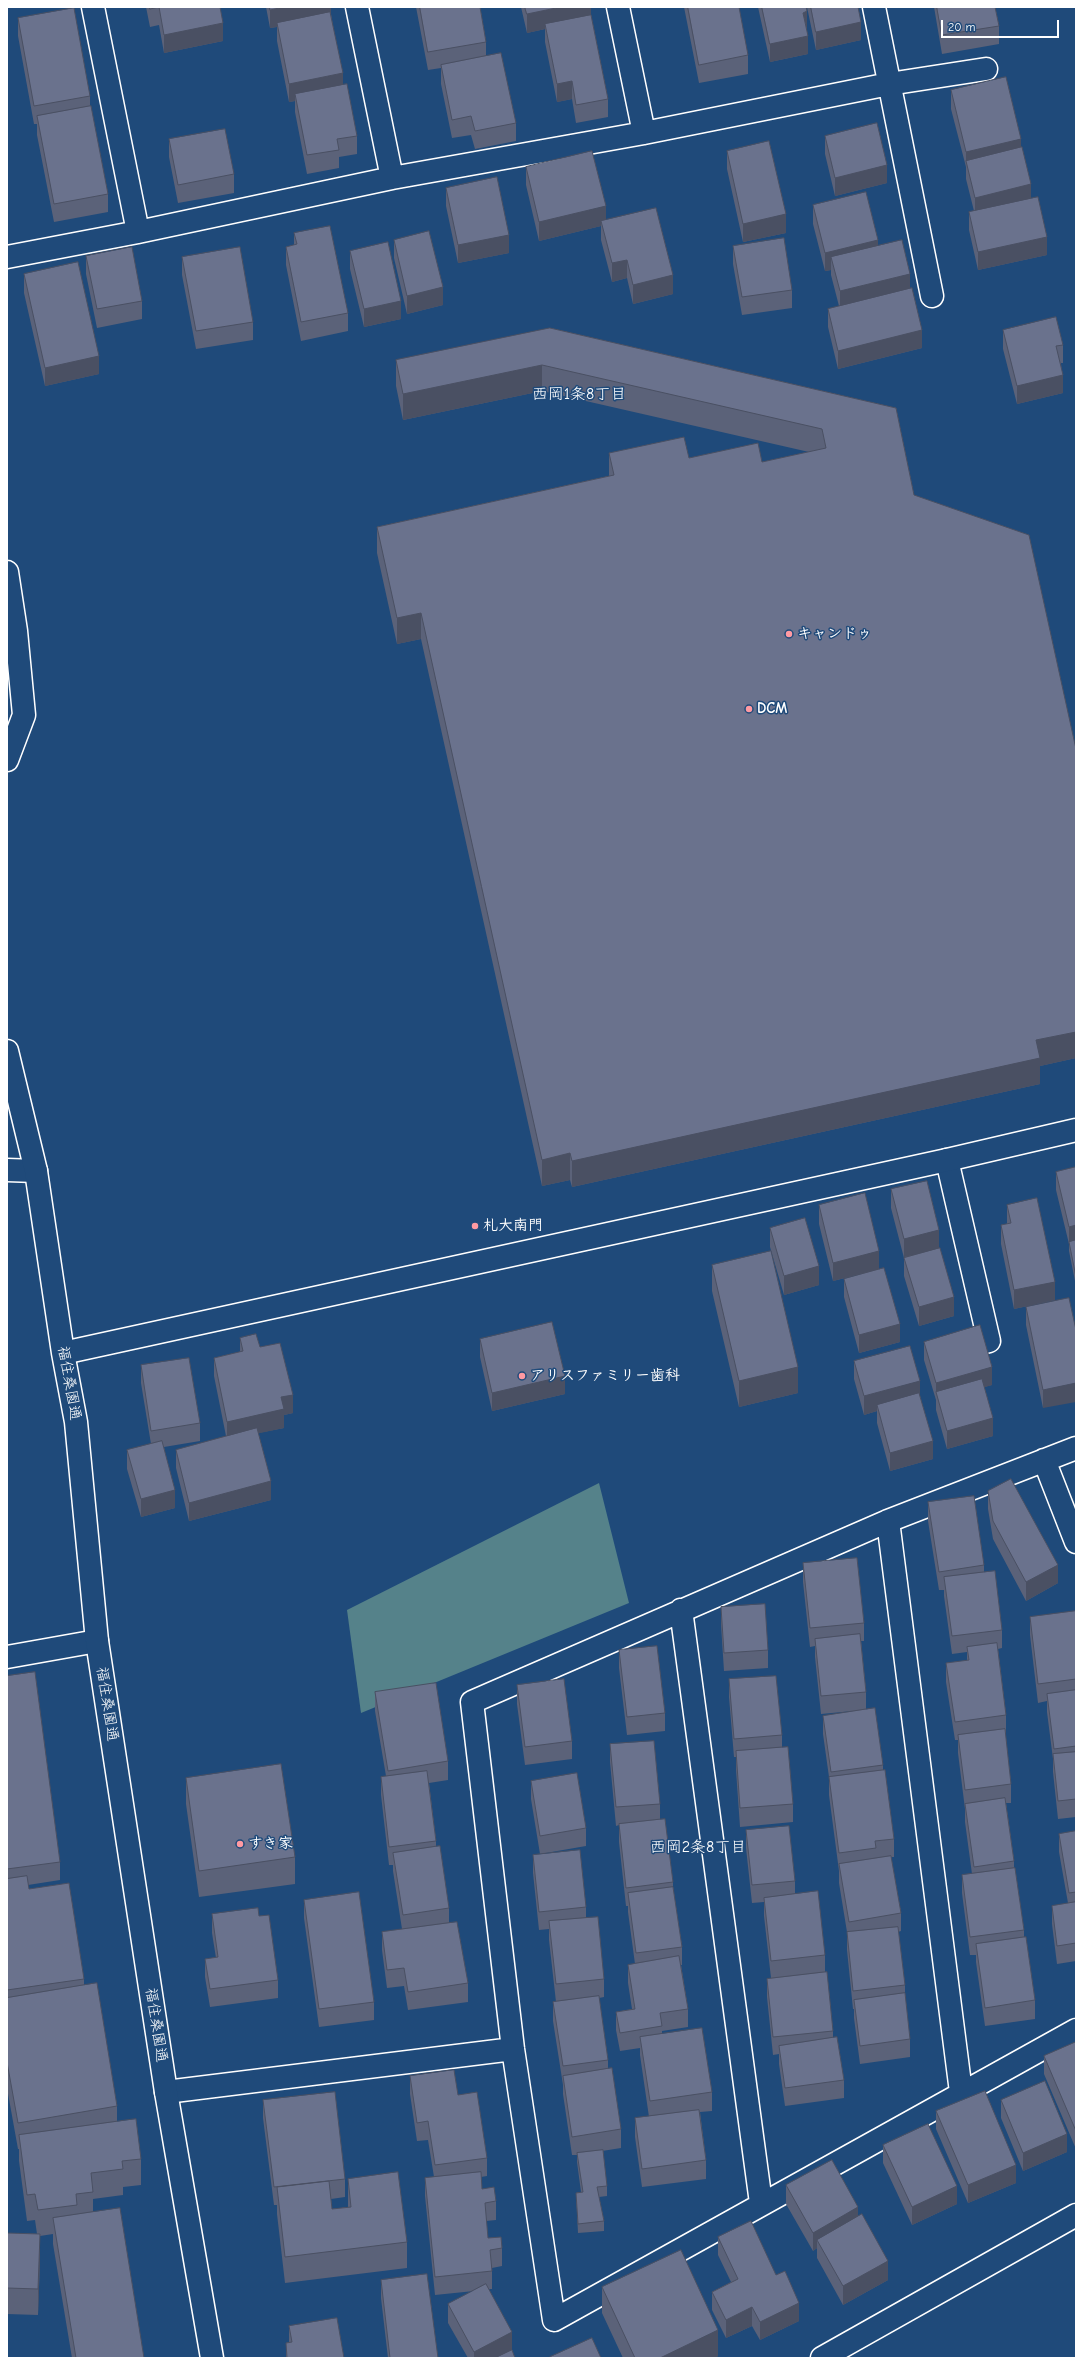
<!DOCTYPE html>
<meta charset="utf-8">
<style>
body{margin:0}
#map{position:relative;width:1083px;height:2365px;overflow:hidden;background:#1f4a7a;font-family:"Comic Neue",sans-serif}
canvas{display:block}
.frame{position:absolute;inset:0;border:8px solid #fff;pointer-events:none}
.scale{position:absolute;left:941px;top:20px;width:118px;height:18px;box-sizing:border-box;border:2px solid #fff;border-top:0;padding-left:5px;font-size:12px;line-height:14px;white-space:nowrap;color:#fff;-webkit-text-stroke:3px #1f4a7a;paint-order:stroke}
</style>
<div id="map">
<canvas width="1083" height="2365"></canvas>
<div class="frame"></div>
<div class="scale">20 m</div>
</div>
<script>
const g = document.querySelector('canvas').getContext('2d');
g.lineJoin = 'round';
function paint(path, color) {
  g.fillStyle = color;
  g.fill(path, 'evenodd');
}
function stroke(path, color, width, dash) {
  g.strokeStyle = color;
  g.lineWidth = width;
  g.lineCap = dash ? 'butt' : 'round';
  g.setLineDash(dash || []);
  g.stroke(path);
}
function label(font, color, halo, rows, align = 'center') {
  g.font = font + ' "Comic Neue","Klee One",sans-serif';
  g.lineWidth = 3;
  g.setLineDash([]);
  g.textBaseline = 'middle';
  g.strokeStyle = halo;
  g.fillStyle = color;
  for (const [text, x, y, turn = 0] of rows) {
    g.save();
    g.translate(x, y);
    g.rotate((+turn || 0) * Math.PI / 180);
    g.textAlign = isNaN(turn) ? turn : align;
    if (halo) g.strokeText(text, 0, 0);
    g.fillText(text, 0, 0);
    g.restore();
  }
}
paint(new Path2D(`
 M599,1483L629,1603L361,1713L347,1610Z`), '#55828a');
const service = new Path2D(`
 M947,1160L989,1341L956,1349`);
const minor = new Path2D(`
 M93,7L138,232
 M357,7L392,178
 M618,7L644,133
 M874,7L932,296
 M7,257L138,232L392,178L644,133L889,84L986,69
 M7,1170L36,1171
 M1076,1448L888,1521L472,1702L513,2049L554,2320L1076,2030
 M1044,1460L1076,1542
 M888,1521L961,2092
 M681,1610L761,2203
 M7,1657L97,1641
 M166,2092L513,2049
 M822,2358L1076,2215`);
const tertiary = new Path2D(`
 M7,572L16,631L24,715L7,760
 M7,1051L36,1171L63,1353L76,1422L97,1641L166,2092L212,2358
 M63,1353L947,1160L1076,1130`);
stroke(service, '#fff', 25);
stroke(minor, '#fff', 25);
stroke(tertiary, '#fff', 25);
stroke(service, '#1f4a7a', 22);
stroke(minor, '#1f4a7a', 22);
stroke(tertiary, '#1f4a7a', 22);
paint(new Path2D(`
 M146,7H220L223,41L164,53L159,25L150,27Z
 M266,7H331V14L343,85L357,136V154L339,157V168L307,174L295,112V101L289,102L277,41V27L270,28Z
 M416,7H480L486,42V56L516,123V141L475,149L471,135L452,138L441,84V68L428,70Z
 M521,7H591V15L608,99V117L576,123L572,99L557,102L545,42V29L527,33Z
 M684,7H688L748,55V74L699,83Z
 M758,7H806L808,54L770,62Z
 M807,7H858L861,40L816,50Z
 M934,7H995L999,26V44L942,54Z
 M18,18L90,96V106L108,194V212L54,222L37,135V124H34L18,36Z
 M951,90L1021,147L1031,198L1047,255L978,270L969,230V212L974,211L966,179V167L951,109Z
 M825,136L887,183L835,196L825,154Z
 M169,139L234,174V193L178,203L169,157Z
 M727,151L786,233L743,242L727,169Z
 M526,167L606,220L673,294L633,304L627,278L612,282L601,240V226L539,241L526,185Z
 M446,188L509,253L458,263L446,206Z
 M813,205L878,246L910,289L922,348L838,369L828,327V309L839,306L831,275V270L825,271L813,224Z
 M294,233L348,313V331L301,341L286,265V247L294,245Z
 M394,240L443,305L407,314L394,258Z
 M733,246L792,290V308L742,315L733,264Z
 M350,251L401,319L364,327L350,269Z
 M86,256L142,301V319L97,328L86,274Z
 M182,257L253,322V340L196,349L182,275Z
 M24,274L99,374L45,386L24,293Z
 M550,328L896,408L914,495L1076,749V1058L1040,1066V1084L572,1187L570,1180L542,1186L421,639L397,644L377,553V527L609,476V453L762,462L809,452L542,391L403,420L396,386V360Z
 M1003,330L1063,345V363H1061L1063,393L1017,404L1003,349Z
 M1076,1167V1286L1069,1251V1244L1056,1190V1172Z
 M891,1189L939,1248L954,1316L919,1326L904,1276V1258L891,1208Z
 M819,1205L879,1269L900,1342L859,1353L844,1297V1279L865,1273L833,1281L819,1224Z
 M1007,1205L1055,1300L1014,1309L1001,1244V1225L1007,1224Z
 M770,1228L819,1285L784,1295L770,1247Z
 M712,1265L798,1393L739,1407L712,1291Z
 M1069,1298L1043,1408L1026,1325V1307Z
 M240,1338L260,1347L293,1413L284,1415V1428L258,1433L271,1500L189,1521L176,1468V1450L226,1436L214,1376V1358L240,1352Z
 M480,1339L565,1394L492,1411L480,1357Z
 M924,1342L992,1385L984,1387L993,1436L947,1449L936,1410V1400L924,1360Z
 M854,1361L920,1396L933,1459L890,1471L877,1423V1411L864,1415L854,1379Z
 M141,1365L200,1423V1441L164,1447L175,1508L141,1517L127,1469V1450L151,1444L141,1383Z
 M7,1380L8,1388V1406H7Z
 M988,1491L1058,1583L1026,1601L993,1539L988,1509Z
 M928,1502L984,1565V1572L1002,1630V1648L998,1649L1006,1715V1733H1005L1011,1784V1803H1006L1014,1861V1868L1024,1930V1937L1035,2000V2019L985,2026L976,1962V1955H970L962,1893V1875L972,1874L965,1822V1808V1809L958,1753V1740H955L946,1682V1663L967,1661V1652L952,1654L944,1596V1590H939L928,1521Z
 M803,1563L864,1623V1641H861L866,1692V1709L883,1765V1770L894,1839V1857H891L901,1913V1931L898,1932L905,1985V1995L910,2039V2057L860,2064L854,2018V2009H853L847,1950V1932L839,1883V1871L829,1795V1777L823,1734V1716L853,1711L821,1714L815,1657V1646L810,1647L803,1582Z
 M721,1607L768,1650V1668L724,1671L721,1625Z
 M1076,1611V1817L1058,1819L1053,1772V1759L1047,1712V1701L1038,1703L1030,1635V1617Z
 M619,1650L665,1713V1731L627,1735L619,1668Z
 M7,1676L60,1862V1880L28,1885L29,1889L84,1979V1986L117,2106V2122L141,2159V2185L123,2187V2195L93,2199V2212L144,2358H72L53,2244V2234L40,2236V2260L38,2315L7,2314V2233L37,2234L35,2220L27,2221L19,2161V2149H18L7,2088Z
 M729,1679L782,1735V1748L793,1804V1822L740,1827L736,1770V1757H734L729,1697Z
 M517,1685L572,1741V1759L525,1765L517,1704Z
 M375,1692L448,1761V1780L429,1783L436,1841V1847L449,1908V1923L468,1983V2002L408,2010L404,1986L387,1988L382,1950V1932L402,1929L393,1871V1865H389L381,1795V1777L386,1776L375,1711Z
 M610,1744L660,1804V1819L673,1882V1888L682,1947V1965H681L688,2009V2027L662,2031V2034L712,2092V2111L700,2112L706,2160V2179L642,2187L635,2137V2118L649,2117L640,2055V2048L620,2051L616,2030V2012L632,2009L628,1983V1965L635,1964L628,1912V1906H626L619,1842V1825L616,1826L610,1762Z
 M186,1778L295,1857V1884L199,1897L186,1804Z
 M531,1781L586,1828V1846L540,1854L531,1799Z
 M746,1830L795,1881V1894L825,1955V1972L833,2031V2038L844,2080V2098L785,2106L779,2064V2054L773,2055L767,1997V1979L771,1978L764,1916V1902L752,1903L746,1848Z
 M1076,1831V1961L1057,1964L1052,1924V1906L1068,1903L1059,1852V1834Z
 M533,1855L586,1907V1918L604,1979V1997L599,1998L608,2060V2069L621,2129V2148L602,2151L607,2186V2196L599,2197L604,2221V2231L578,2233L576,2193L581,2192L577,2162V2155H572L563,2094V2085L553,2021V2002H556L549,1940V1929L539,1930L533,1873Z
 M304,1900L374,2002V2020L319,2027L304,1918Z
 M212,1914L259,1916L278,1980V1998L210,2007L205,1977V1959L216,1958L212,1933Z
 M1076,2042V2149L1044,2074V2056Z
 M410,2076L458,2095L487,2158V2176L481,2177L482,2189L496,2201V2220L486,2221L488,2238L502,2248V2266L492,2268V2289H489L515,2358H468L448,2323V2304L474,2291L435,2295L425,2196V2178L434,2177L428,2140L417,2141L410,2094Z
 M263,2100L345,2179V2197L331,2199L332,2209L348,2207V2179L407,2242V2268L285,2283L277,2214V2205H274L263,2118Z
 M1001,2100L1067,2152L1023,2171L1001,2118Z
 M936,2111L1016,2183L968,2203L936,2129Z
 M883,2145L957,2204L912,2225L883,2163Z
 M786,2185L858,2217L888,2280L843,2305L817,2258V2248L813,2251L786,2204Z
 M718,2237L776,2275L799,2321L760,2340L752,2326L726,2338L712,2310V2292L731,2282L718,2255Z
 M381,2280L438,2358H388L381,2298Z
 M602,2287L718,2356L715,2358H623L602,2313Z
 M289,2326L344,2358H286V2343L289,2342Z`), '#5b6279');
paint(new Path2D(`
 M284,7H331V15L277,23V27L270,28V10Z
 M561,7H591V19L545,24V29L527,33V14Z
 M807,11V30L803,13Z
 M861,22V40L816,50V32Z
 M223,23V41L164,53V35Z
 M808,36V54L770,62V44Z
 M343,73V91L295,94V101L289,102V84Z
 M572,81V99L557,102V84Z
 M1021,139V157L966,164V152Z
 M887,165V183L835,196V178Z
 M1031,184V202L975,217V198Z
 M606,206V224L601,221V226L539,241V222Z
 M786,214V233L743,242V224Z
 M509,235V253L458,263V245Z
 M1047,237V255L978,270V252Z
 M878,240V258L831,257V270L825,271V253Z
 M627,260V278L612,282V263Z
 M910,274V292L840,310V291Z
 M673,275V294L633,304V285Z
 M443,287V305L407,314V296Z
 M401,301V319L364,327V309Z
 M922,330V348L838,369V351Z
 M99,356V374L45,386V368Z
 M542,365V391L403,420V394Z
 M1063,375V393L1017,404V386Z
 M421,613V639L397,644V618Z
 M1076,1032V1058L1040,1066V1084L572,1187V1161L1036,1040Z
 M570,1153V1180L542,1186V1160Z
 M1076,1225V1243L1069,1245V1227Z
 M939,1230V1249L904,1257V1239Z
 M879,1251V1269L833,1281V1263Z
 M819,1266V1285L784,1295V1276Z
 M1055,1282V1300L1014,1309V1290Z
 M954,1297V1316L919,1326V1307Z
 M900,1324V1342L859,1353V1335Z
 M798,1367V1393L739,1407V1381Z
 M992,1367V1385L939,1401L936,1393V1383Z
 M565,1376V1394L492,1411V1393Z
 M920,1381V1399L877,1405V1411L864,1415V1396Z
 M1076,1383V1402L1043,1408V1390Z
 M293,1395V1413L284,1415V1428L227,1440V1422L281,1397Z
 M993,1418V1436L947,1449V1431Z
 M933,1441V1459L890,1471V1453Z
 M271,1481V1500L189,1521V1503Z
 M175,1490V1508L141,1517V1499Z
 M1058,1565V1583L1026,1601V1582Z
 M1067,2134V2152L1023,2171V2153Z
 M1016,2165V2183L968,2203V2185Z
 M957,2186V2204L912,2225V2207Z
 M858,2207V2225L817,2240V2248L813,2251V2233Z
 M40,2234V2260L38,2315V2289Z
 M888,2261V2280L843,2305V2286Z
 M799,2303V2321L760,2340V2322Z
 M752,2307V2326L726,2338V2320Z
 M718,2330V2356L715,2358H660Z
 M512,2332V2351L498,2358H474V2352Z`), '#4a5063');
const building = new Path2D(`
 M150,7H220L223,23L164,35L159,7L150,9Z
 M270,7H284L270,10Z
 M420,7H480L486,42L428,52Z
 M525,7H561L527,14Z
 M688,7H739L748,55L699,65Z
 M762,7H806L807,11L803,13L808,36L770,44Z
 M811,7H858L861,22L816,32Z
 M937,7H995L999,26L942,35Z
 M74,8L90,96L34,106L18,18Z
 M330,12L343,73L289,84L277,23Z
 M591,15L608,99L576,105L572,81L557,84L545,24Z
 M501,53L516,123L475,131L471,116L452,120L441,65Z
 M1006,77L1021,139L966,152L951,90Z
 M347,84L357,136L337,139L339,150L307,155L295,94Z
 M91,106L108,194L54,204L37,116Z
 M877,123L887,165L835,178L825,136Z
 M225,129L234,174L178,185L169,139Z
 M769,141L786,214L743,224L727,151Z
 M1022,147L1031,184L975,198L966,161Z
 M592,151L606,206L539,222L526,167Z
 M497,177L509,235L458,245L446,188Z
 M866,192L878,240L825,253L813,205Z
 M1038,197L1047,237L978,252L969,212Z
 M656,208L673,275L633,285L627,260L612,263L601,221Z
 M330,226L348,313L301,322L286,247L297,244L294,233Z
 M429,231L443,287L407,296L394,240Z
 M784,238L792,290L742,297L733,246Z
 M902,240L910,274L840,291L831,257Z
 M388,242L401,301L364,309L350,251Z
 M132,247L142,301L97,309L86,256Z
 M240,247L253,322L196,331L182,257Z
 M78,262L99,356L45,368L24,274Z
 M912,288L922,330L838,351L828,309Z
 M1056,317L1063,345L1056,346L1063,375L1017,386L1003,330Z
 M550,328L896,408L914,495L1029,535L1076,749V1032L1036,1040L1040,1058L572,1161L570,1153L542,1160L421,613L397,618L377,527L614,475L609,453L684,437L689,458L758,443L762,462L826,448L822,429L542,365L403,394L396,360Z
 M1076,1167V1225L1069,1227L1056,1172Z
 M927,1181L939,1230L904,1239L891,1189Z
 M865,1193L879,1251L833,1263L819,1205Z
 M1037,1198L1055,1282L1014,1290L1001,1225L1011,1223L1007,1205Z
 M805,1218L819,1266L784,1276L770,1228Z
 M1076,1240V1277L1069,1242Z
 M940,1248L954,1297L919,1307L904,1258Z
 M771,1251L798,1367L739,1381L712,1265Z
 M884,1268L900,1324L859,1335L844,1279Z
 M1069,1298L1076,1330V1383L1043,1390L1026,1307Z
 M552,1322L565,1376L492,1393L480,1339Z
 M980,1325L992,1367L936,1383L924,1342Z
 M256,1334L260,1347L280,1343L293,1395L281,1397L284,1409L227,1422L214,1358L243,1351L240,1338Z
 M910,1346L920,1381L864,1396L854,1361Z
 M189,1358L200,1423L151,1431L141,1365Z
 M982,1379L993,1418L947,1431L936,1392Z
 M7,1380L8,1388H7Z
 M919,1393L933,1441L890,1453L877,1405Z
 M257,1428L271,1481L189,1503L176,1450Z
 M162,1441L175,1490L141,1499L127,1450Z
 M1011,1479L1058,1565L1026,1582L993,1521L988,1491Z
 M974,1496L984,1565L939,1572L928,1502Z
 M857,1558L864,1623L810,1628L803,1563Z
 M995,1571L1002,1630L952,1636L944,1577Z
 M765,1604L768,1650L724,1653L721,1607Z
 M1076,1611V1679L1038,1684L1030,1617Z
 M860,1634L866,1692L821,1696L815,1639Z
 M997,1643L1006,1715L955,1722L946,1663L969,1660L967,1647Z
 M657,1646L665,1713L627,1717L619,1650Z
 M35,1672L60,1862L7,1869V1676Z
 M776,1676L782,1735L734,1739L729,1679Z
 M564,1679L572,1741L525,1747L517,1685Z
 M436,1683L448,1761L388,1771L375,1692Z
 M1076,1690V1746L1054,1749L1047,1694Z
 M875,1708L883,1765L831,1772L823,1716Z
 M1005,1729L1011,1784L965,1790L958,1735Z
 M654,1741L660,1804L616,1807L610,1744Z
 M788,1747L793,1804L740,1808L736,1751Z
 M1076,1752V1799L1058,1801L1053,1754Z
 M281,1764L295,1857L199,1871L186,1778Z
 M885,1770L894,1839L875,1841L876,1848L839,1853L829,1777Z
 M427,1771L436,1841L389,1847L381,1777Z
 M577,1773L586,1828L540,1836L531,1781Z
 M1005,1798L1014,1861L974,1867L965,1804Z
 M665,1819L673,1882L626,1888L619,1824Z
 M789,1826L795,1881L752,1885L746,1830Z
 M1076,1831V1892L1069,1893L1059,1834Z
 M440,1846L449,1908L403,1915L393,1853Z
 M580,1850L586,1907L539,1912L533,1855Z
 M891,1856L901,1913L849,1922L839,1864Z
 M1015,1868L1024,1930L970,1937L962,1875Z
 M27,1876L29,1889L69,1883L84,1979L7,1990V1879Z
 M673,1887L682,1947L636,1953L628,1893Z
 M818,1891L825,1955L771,1961L764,1898Z
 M359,1892L374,2002L319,2009L304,1900Z
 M1076,1902V1943L1057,1946L1052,1906Z
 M258,1908L259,1916L269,1915L278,1980L210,1989L205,1959L218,1957L212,1914Z
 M598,1917L604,1979L556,1984L549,1921Z
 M457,1922L468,1983L408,1992L404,1968L387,1970L382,1932Z
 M898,1927L905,1985L853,1991L847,1932Z
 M1026,1937L1035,2000L985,2008L976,1944Z
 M679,1956L688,2009L660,2013L662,2026L620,2033L616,2012L635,2009L628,1965Z
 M827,1972L833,2031L773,2037L767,1979Z
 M97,1983L117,2106L18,2123L7,2062V1998Z
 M905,1993L910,2039L860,2046L854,2000Z
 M599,1996L608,2060L563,2066L553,2002Z
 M702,2028L712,2092L650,2101L640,2037Z
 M837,2037L844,2080L785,2088L779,2046Z
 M1076,2042V2131L1044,2056Z
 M612,2068L621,2129L572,2137L563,2076Z
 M454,2070L458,2095L477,2092L487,2158L435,2165L428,2121L417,2123L410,2076Z
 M1045,2081L1067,2134L1023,2153L1001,2100Z
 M985,2091L1016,2165L968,2185L936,2111Z
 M335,2092L345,2179L274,2187L263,2100Z
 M699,2110L706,2160L642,2169L635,2118Z
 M136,2119L141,2159L122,2161L123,2169L91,2173L93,2192L76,2194L77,2205L38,2210L35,2194L27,2195L19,2135Z
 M928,2124L957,2186L912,2207L883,2145Z
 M603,2150L607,2186L597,2187L604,2221L578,2224L576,2193L583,2192L577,2153Z
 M832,2160L858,2207L813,2233L786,2185Z
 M398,2172L407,2242L285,2257L277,2187L329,2181L332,2209L351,2207L348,2179Z
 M481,2172L482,2189L494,2187L496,2201L485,2203L488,2238L501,2237L502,2248L490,2250L492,2271L435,2277L425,2178Z
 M120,2208L144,2358H76L53,2218Z
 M862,2214L888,2261L843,2286L817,2240Z
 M751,2221L776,2275L785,2271L799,2303L760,2322L752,2307L726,2320L712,2292L738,2279L718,2237Z
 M7,2233L40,2234L38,2289L7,2288Z
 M681,2250L718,2330L660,2358H635L602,2287Z
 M427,2274L438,2358H390L381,2280Z
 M486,2284L512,2332L474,2352L448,2304Z
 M337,2318L344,2358H287L286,2343L292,2342L289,2326Z
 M592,2338L601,2358H551L550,2357Z
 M512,2350L515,2358H495Z`);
paint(building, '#6a728d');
stroke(building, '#4a5063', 1);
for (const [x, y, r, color] of [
 [789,634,4,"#ff9aa2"],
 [749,709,4,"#ff9aa2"],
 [475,1226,4,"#ff9aa2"],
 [522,1376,4,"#ff9aa2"],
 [240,1844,4,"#ff9aa2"]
]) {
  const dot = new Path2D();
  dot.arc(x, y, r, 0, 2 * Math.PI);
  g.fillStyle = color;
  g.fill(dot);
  stroke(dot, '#1f4a7a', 1.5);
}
label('bold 15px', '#fff', '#1f4a7a', [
 ["キャンドゥ",797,634],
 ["DCM",757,709],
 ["札大南門",483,1226],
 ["アリスファミリー歯科",530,1376],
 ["すき家",248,1844]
], 'left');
label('15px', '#fff', '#1f4a7a', [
 ["福住桑園通",69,1383,80],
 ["福住桑園通",107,1704,81],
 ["福住桑園通",156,2025,81]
]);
label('16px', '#fff', '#1f4a7a', [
 ["西岡1条8丁目",579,394],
 ["西岡2条8丁目",698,1847]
]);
</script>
